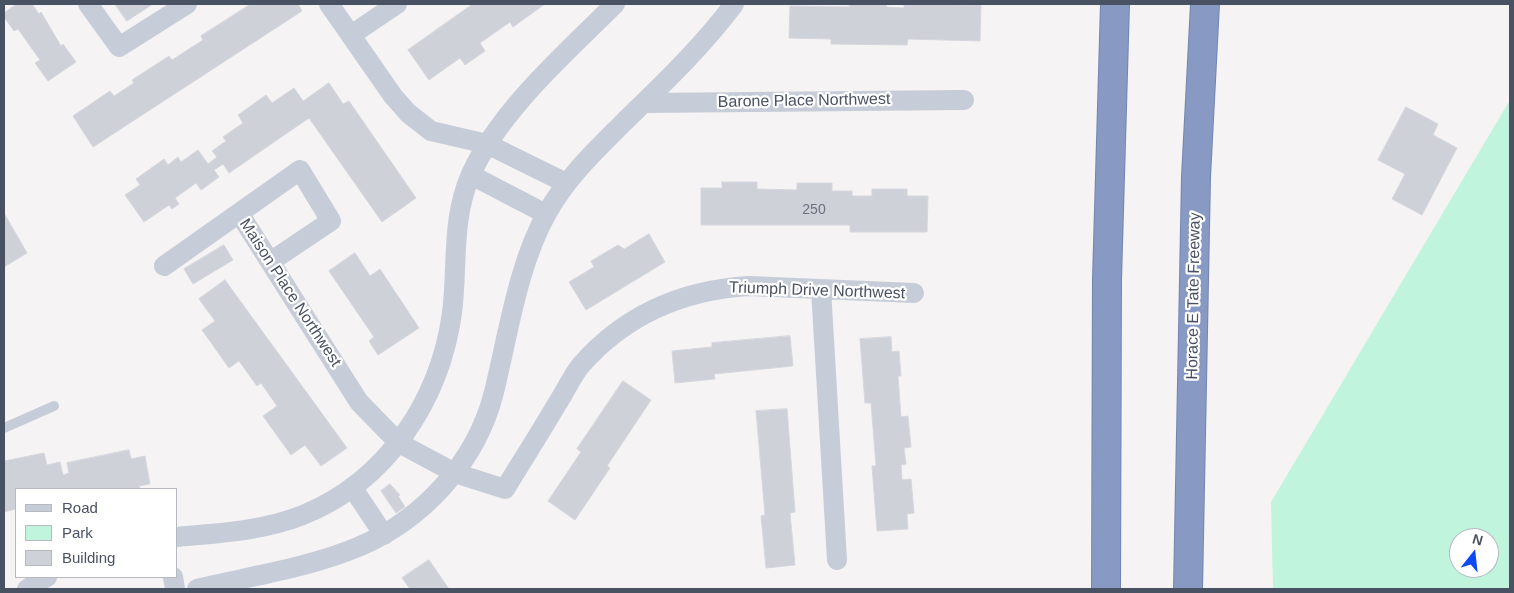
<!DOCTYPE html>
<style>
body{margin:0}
#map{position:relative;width:1514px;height:593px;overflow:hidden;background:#f5f3f3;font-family:Helvetica,sans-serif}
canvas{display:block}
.frame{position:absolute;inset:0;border:5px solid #495262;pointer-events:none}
.legend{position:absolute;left:15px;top:488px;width:162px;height:90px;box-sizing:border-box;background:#fff;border:1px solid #b6bac0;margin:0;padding:6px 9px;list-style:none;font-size:15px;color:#495262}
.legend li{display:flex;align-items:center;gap:10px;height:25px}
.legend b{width:25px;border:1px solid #b6bac0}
.north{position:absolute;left:1449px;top:528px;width:50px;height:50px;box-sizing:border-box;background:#fff;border:1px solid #b6bac0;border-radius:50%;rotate:16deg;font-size:14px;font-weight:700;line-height:20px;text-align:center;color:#495262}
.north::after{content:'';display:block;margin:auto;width:18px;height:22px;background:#0e4af4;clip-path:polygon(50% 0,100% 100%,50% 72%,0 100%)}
</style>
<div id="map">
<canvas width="1514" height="593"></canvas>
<div class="frame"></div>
<ul class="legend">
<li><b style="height:6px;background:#c6ccd8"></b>Road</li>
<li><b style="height:14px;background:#c0f4dd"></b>Park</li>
<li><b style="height:14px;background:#cfd1d8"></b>Building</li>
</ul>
<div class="north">N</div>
</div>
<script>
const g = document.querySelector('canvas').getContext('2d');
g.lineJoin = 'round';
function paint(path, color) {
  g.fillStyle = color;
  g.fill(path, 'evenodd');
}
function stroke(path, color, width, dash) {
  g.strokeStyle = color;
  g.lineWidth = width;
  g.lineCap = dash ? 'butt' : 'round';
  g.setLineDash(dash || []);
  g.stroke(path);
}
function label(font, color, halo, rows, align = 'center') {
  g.font = font + ' Helvetica,sans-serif';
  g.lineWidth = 4.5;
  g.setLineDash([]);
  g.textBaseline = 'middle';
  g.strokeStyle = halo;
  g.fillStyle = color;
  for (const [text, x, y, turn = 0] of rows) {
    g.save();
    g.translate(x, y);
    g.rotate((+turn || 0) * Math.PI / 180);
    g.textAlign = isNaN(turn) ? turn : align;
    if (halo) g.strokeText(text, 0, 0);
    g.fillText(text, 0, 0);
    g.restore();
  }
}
paint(new Path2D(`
 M1510,100V589H1273L1271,502ZM1459,538H1489V568H1459Z`), '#c0f4dd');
const building = new Path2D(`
 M17,4H32L39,14L41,12L61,46L63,44L76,62L48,81L35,63L40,60L18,29L14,31L4,17V13Z
 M115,4H153L127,21Z
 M251,4H298L302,11L93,147L73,116L110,91L114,96L134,83L132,80L169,56L172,60L203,40L201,36Z
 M473,4H545L513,27L510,22L480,43L485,51L465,65L460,58L429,80L408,50Z
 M849,4H887L886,7L904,8V4L981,5L980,41L908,39L907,45L831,44V39L789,38L790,6L849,7Z
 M329,83L343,104L349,101L416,198L382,222L309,118L229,173L223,164L214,170L219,177L201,190L196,183L175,198L179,204L172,209L169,205L144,222L125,195L140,185L136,179L164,159L168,165L178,157L181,162L198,150L208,164L217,157L212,151L226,141L223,137L243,123L238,115L266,95L272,103L294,88L303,101Z
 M1406,107L1438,124L1433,135L1457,148L1422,215L1392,199L1405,174L1378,160Z
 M722,182H757V189L797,190V183H832V191H852V196H872V189H907V196H928L927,232H850V225H701V188H722Z
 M4,213L27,253L4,267Z
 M649,234L665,262L586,310L569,282L594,267L591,261L618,245L624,249Z
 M224,245L233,260L193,284L184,269Z
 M355,253L370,276L380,269L419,328L378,355L369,341L374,337L329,271Z
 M225,280L347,448L321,466L305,445L291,455L263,416L277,406L261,383L257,386L239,361L229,368L202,330L215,321L199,299Z
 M790,336L793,366L714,374L715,379L675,383L672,351L712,347V343Z
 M891,337L892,352L899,351L901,376H898L901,417L908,416L911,447L904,448L906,464L901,465L902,480L911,479L914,513L907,514L908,529L877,531L872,466H876L871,403H865L860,339Z
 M623,381L651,400L607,466L610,468L575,520L548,501L581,452L577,449Z
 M787,409L795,512L790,513L795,565L766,568L761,516L765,515L756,411Z
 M129,450L131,459L145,456L150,484L139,486L140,489H16V509L4,512V461L44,453L47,465L60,462L63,475L69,473L67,463Z
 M390,484L400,495L398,496L405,507L396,513L381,491Z
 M429,560L449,589H410L402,578Z`);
paint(building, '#cfd1d8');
stroke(building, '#d6d7de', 1);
const highway = new Path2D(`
 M1106,589L1107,279L1115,4
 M1188,589L1196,177L1205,4`);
stroke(highway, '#7385b0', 30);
stroke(new Path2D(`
 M4,428L54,406`), '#c6ccd8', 10);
stroke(new Path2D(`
 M88,4L119,47L187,4
 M329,4L393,96L408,113L431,131L487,144L566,183
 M351,35L397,4
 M644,103L964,100
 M471,175L546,214
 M239,213L359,402L399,443L455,473L505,489C522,461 540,433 557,404C565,392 572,376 581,365C625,315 683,290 749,286L914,293
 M164,266L300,170L331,221L270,262
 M821,289L837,560
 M352,487L384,535
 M176,537C219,533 263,531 303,515C387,481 440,400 452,313C458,266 451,219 471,174C501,109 565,54 615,4
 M173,577L175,589
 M27,589L47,577
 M197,589C250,576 308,568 358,547C423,520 477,461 494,392C508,335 518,264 547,213C567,177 596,150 624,122C663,84 702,47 734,4`), '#c6ccd8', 20);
stroke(highway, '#889ac4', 28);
label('14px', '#6a7280', null, [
 ["250",814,210]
]);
label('16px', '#495262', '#fff', [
 ["Barone Place Northwest",804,101,-1],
 ["Triumph Drive Northwest",817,291,2],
 ["Maison Place Northwest",290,293,57],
 ["Horace E Tate Freeway",1194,296,-89]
]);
</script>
